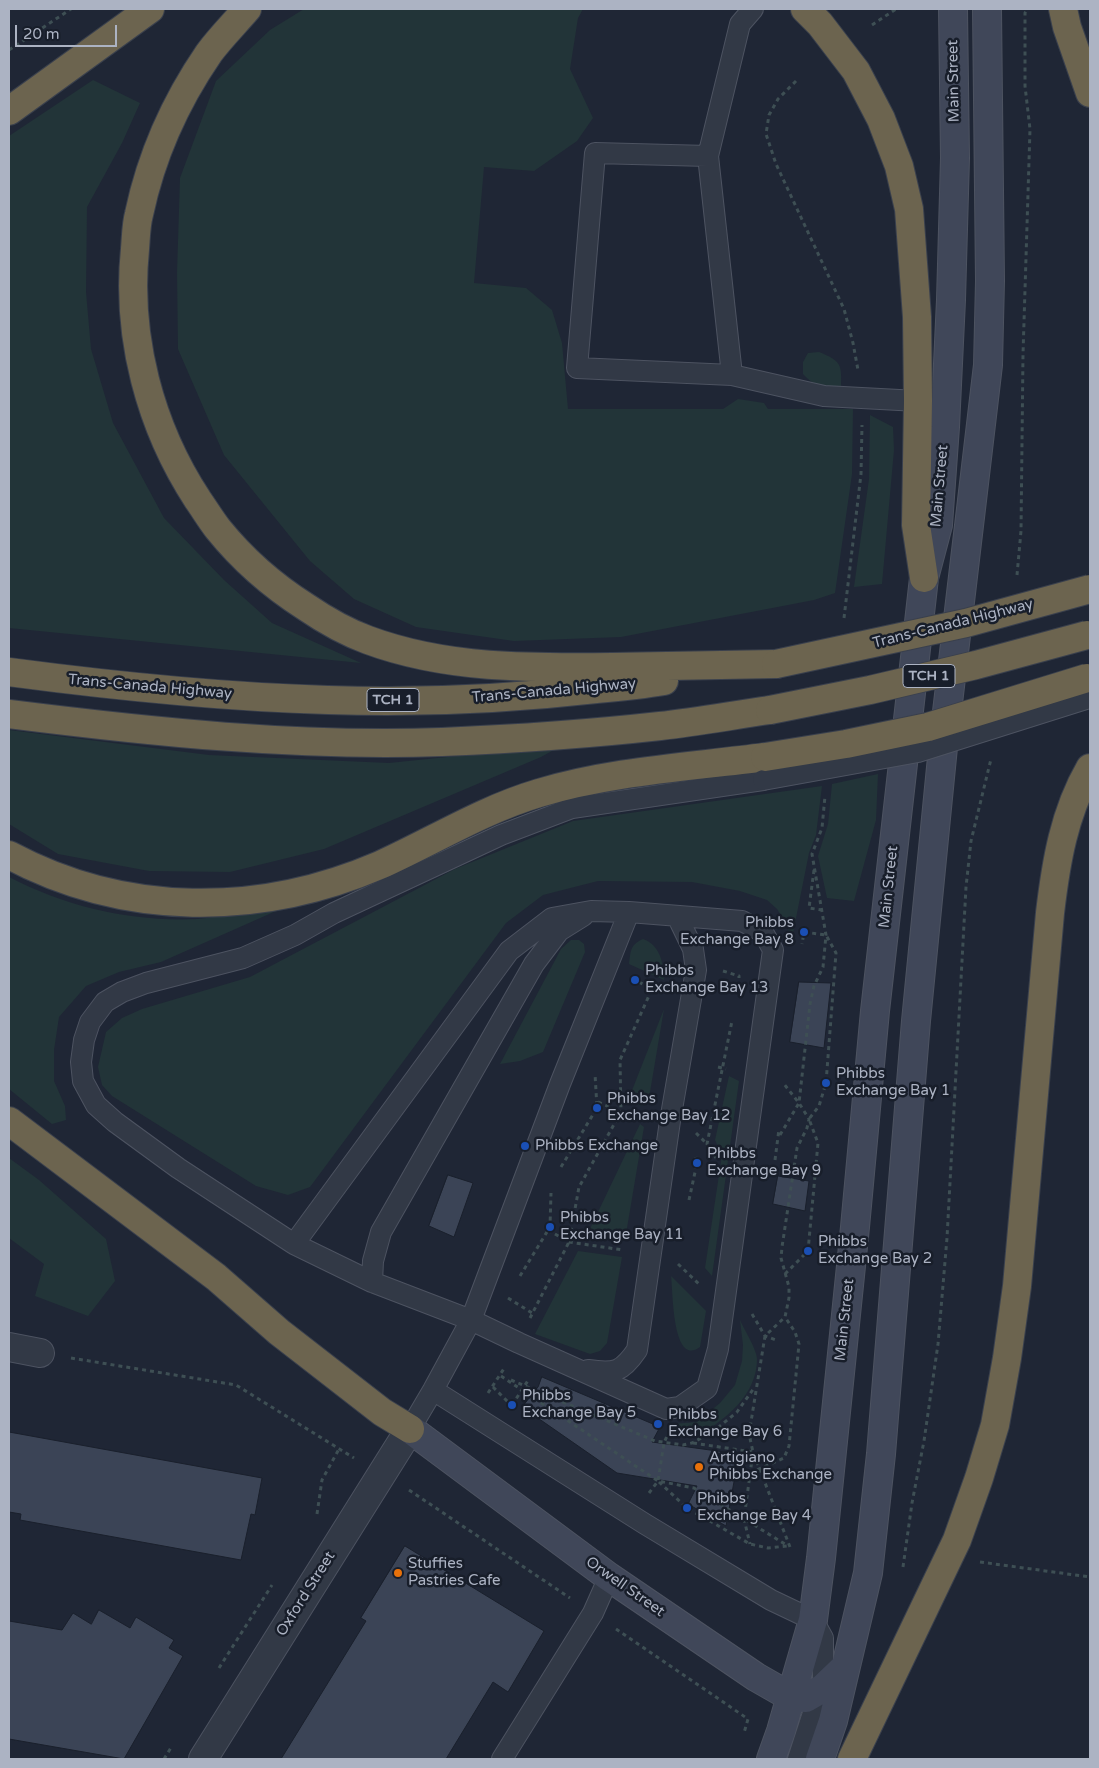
<!DOCTYPE html>
<style>
body{margin:0}
#map{position:relative;width:1099px;height:1768px;overflow:hidden;background:#1f2635;font-family:"Varela Round",sans-serif}
canvas{display:block}
.frame{position:absolute;inset:0;border:10px solid #acb3c3;pointer-events:none}
.scale{position:absolute;left:15px;top:25px;width:102px;height:22px;box-sizing:border-box;border:2px solid #acb3c3;border-top:0;padding-left:6px;font-size:15px;line-height:18px;white-space:nowrap;color:#acb3c3;-webkit-text-stroke:4px #181e2a;paint-order:stroke}
</style>
<div id="map">
<canvas width="1099" height="1768"></canvas>
<div class="frame"></div>
<div class="scale">20 m</div>
</div>
<script>
const g = document.querySelector('canvas').getContext('2d');
g.lineJoin = 'round';
function paint(path, color) {
  g.fillStyle = color;
  g.fill(path, 'evenodd');
}
function stroke(path, color, width, dash) {
  g.strokeStyle = color;
  g.lineWidth = width;
  g.lineCap = dash ? 'butt' : 'round';
  g.setLineDash(dash || []);
  g.stroke(path);
}
function label(font, color, halo, rows, align = 'center') {
  g.font = font + ' "Varela Round",sans-serif';
  g.lineWidth = 5;
  g.setLineDash([]);
  g.textBaseline = 'middle';
  g.strokeStyle = halo;
  g.fillStyle = color;
  for (const [text, x, y, turn = 0] of rows) {
    g.save();
    g.translate(x, y);
    g.rotate((+turn || 0) * Math.PI / 180);
    g.textAlign = isNaN(turn) ? turn : align;
    if (halo) g.strokeText(text, 0, 0);
    g.fillText(text, 0, 0);
    g.restore();
  }
}
paint(new Path2D(`
 M304,9H583L578,18L570,69L593,118L577,141L534,171L484,167L474,283L526,288L552,310L562,343L568,409H723L738,399L764,403L768,409H853L852,474L835,593L814,600L621,637L514,641L416,627L354,599L310,561L224,455L178,349L177,273L180,178L216,81L270,30Z
 M93,80L140,103L122,143L87,207L86,292L91,349L113,423L164,518L224,580L272,623L361,663L9,628V136Z
 M819,352C841,361 842,364 841,387C823,388 816,388 803,374V362L808,353Z
 M870,415L893,427L894,450L882,584L854,587L869,479Z
 M9,730L209,755L389,763L563,745L541,757L324,849L230,872L149,871L58,854L9,824Z
 M878,774L876,820L854,901L827,898L818,856L828,824L832,784Z
 M822,786L816,835L809,853L791,943L787,925L777,909L767,900L740,891L692,882L598,881L543,895L506,923L310,1187L288,1195L256,1186L112,1096L102,1085L98,1067L106,1032L122,1018L142,1009L250,977L455,869L573,821Z
 M9,877C67,907 131,922 197,919C209,918 222,915 234,913C248,911 262,911 276,911L161,962L119,972L86,986L59,1017L54,1050V1081L65,1106L66,1120L52,1124L9,1089Z
 M643,939C660,945 664,963 664,980L629,964C631,950 630,945 643,939Z
 M571,940H579L584,944L585,952L543,1052L520,1061L500,1064L561,949Z
 M664,1009L648,1104L640,1106L629,1098Z
 M729,1076L739,1081L712,1276L705,1268L722,1155L715,1140Z
 M640,1124L644,1127L625,1240L588,1233Z
 M9,1158L39,1180L106,1239L115,1281L88,1316L35,1296L44,1264L9,1238Z
 M578,1251L622,1257L607,1343L600,1351L590,1354L535,1334Z
 M671,1276L706,1311L700,1347C672,1368 673,1290 671,1276Z
 M740,1320C744,1329 757,1350 757,1359C757,1395 726,1419 698,1436L672,1424L697,1422L720,1403L735,1385L742,1361L743,1345Z`), '#223438');
const building = new Path2D(`
 M799,982L831,983L824,1048L790,1042Z
 M448,1175L473,1183L454,1237L429,1226Z
 M778,1176L809,1181L805,1211L773,1204Z
 M542,1377L660,1427L652,1442L739,1454L726,1526L688,1504L697,1486L617,1473L522,1407L538,1387Z
 M9,1432L262,1478L255,1515L251,1514L241,1560L20,1520L21,1514L9,1512Z
 M405,1546L544,1631L508,1692L493,1682L446,1759H281L366,1621L361,1618Z
 M99,1610L130,1628L136,1617L174,1640L169,1648L183,1656L124,1759L9,1739V1621L62,1630L73,1613L91,1624Z`);
paint(building, '#3b4456');
stroke(building, '#1a202c', 1);
const service = new Path2D(`
 M708,156L595,153L577,368L732,375L824,396L918,401
 M732,375L708,156L740,24L753,9
 M294,1244L509,951L552,918L591,911L629,912L742,921L763,932L773,950L718,1349L707,1388L680,1407L666,1409L519,1343L471,1320L372,1282L294,1244L178,1168L115,1122L96,1105L83,1081L81,1062L84,1040L90,1022L105,1002L122,992L146,983L243,958L295,935L334,913L501,835L572,808L763,780
 M372,1282L373,1261L381,1232L534,964L559,931L583,916
 M588,1370C615,1374 622,1372 637,1350L670,1121L696,970L693,949L677,916
 M433,1390L645,1524L771,1600L813,1620L823,1638V1688L814,1710L798,1759
 M410,1429L433,1390L471,1320L560,1084L629,912
 M502,1759L593,1613L609,1577`);
const minor = new Path2D(`
 M9,1347L40,1353
 M203,1759L410,1429`);
const secondary = new Path2D(`
 M410,1429L609,1577L756,1677L791,1697L806,1698L823,1688L846,1666
 M771,1759L781,1731L813,1620L821,1558L855,1227L875,1011L924,578L938,525L945,427L951,300L955,158L953,9
 M820,1759L833,1721L868,1573L881,1454L916,1021L944,737L988,365L990,281L987,9`);
const motorway = new Path2D(`
 M247,9C235,23 220,38 209,53C176,101 151,157 139,214C136,225 136,237 135,249C126,337 150,427 198,500C205,510 211,520 218,529C243,560 273,586 306,607C325,620 346,632 368,640C446,669 530,668 612,667C667,666 722,665 776,664
 M805,9L820,24L856,71L881,119L899,166L909,209L917,317L918,401L916,525L924,578
 M1063,9L1067,27L1090,93
 M9,111L150,9
 M9,672C115,686 221,697 328,700C417,703 508,699 596,689C619,687 641,685 664,681
 M9,714C152,732 297,747 442,742C514,739 588,734 660,726C697,722 734,715 770,710
 M9,855C125,917 259,917 380,865C433,841 482,810 539,793C612,771 690,767 765,757
 M9,1121L216,1277L279,1332L382,1412L410,1429
 M852,1759L957,1540L979,1478L995,1425L1007,1358L1017,1286L1050,913C1056,862 1064,813 1090,768`);
stroke(service, '#4d5361', 22);
stroke(minor, '#4d5361', 30);
stroke(secondary, '#4d5361', 30);
stroke(motorway, '#3a404d', 30);
stroke(new Path2D(`
 M872,25L896,9
 M9,50L71,9
 M796,81L778,99L769,115L766,134L776,164L844,309L853,343L858,370
 M1017,575L1021,531L1023,354L1030,129L1025,86V13L1027,9
 M844,618L861,474L862,425
 M814,870L809,908L822,910
 M723,971L739,976V978
 M718,1067L726,1069
 M598,1102L621,1112L642,1116
 M696,1133L707,1144
 M780,1135L799,1103L784,1084
 M716,1158L707,1144L732,1021
 M775,1160L779,1129
 M561,1167L597,1108L595,1074
 M689,1200L697,1163L695,1153
 M548,1230L569,1242L623,1250
 M678,1264L699,1284
 M785,1274L808,1251L818,1143L809,1119L819,1106L826,1083L836,953L826,935L804,932L802,944
 M520,1276L550,1227L551,1193
 M508,1298L532,1313
 M752,1314L765,1336L776,1340
 M530,1318L569,1242L579,1187L621,1112L620,1060L652,989L635,980L633,984
 M71,1358L236,1385L354,1458
 M501,1376L658,1481L694,1488L788,1546
 M511,1380L655,1441L683,1445L692,1443L714,1431L737,1412L754,1388
 M493,1387L508,1402
 M488,1393L505,1367
 M512,1405L529,1379
 M693,1443L753,1452L744,1519L750,1544
 M750,1473L784,1458L789,1446L799,1344L795,1332L785,1317
 M659,1482L687,1508L750,1544L768,1548L787,1546
 M409,1490L570,1598
 M649,1493L658,1481L664,1443L667,1436
 M317,1514L322,1480L339,1449
 M790,1547L753,1452L749,1434L765,1336L785,1317L789,1298V1287L781,1258L782,1247L797,1148L807,1128L809,1119L799,1103L810,1004L814,986L823,967L826,935L812,854L822,828L825,796
 M980,1562L1090,1577
 M903,1567L912,1503L924,1441L938,1344L947,1238L966,887L971,841L991,759
 M616,1629L748,1719L744,1733
 M219,1668L272,1585
 M164,1759L172,1746`), '#3e4f54', 3, [4, 4]);
stroke(service, '#323946', 20);
stroke(minor, '#323946', 28);
stroke(secondary, '#404759', 28);
stroke(motorway, '#6c644f', 28);
const serviceBridge = new Path2D(`
 M763,780L918,752L1086,699`);
const motorwayBridge = new Path2D(`
 M776,664L966,623L1090,589
 M770,710L870,690L976,665L1087,635
 M765,757L846,744L928,727L1087,678`);
stroke(serviceBridge, '#4d5361', 22, []);
stroke(motorwayBridge, '#3a404d', 30, []);
stroke(serviceBridge, '#323946', 20);
stroke(motorwayBridge, '#6c644f', 28);
for (const [x, y, r, color] of [
 [804,932,5,"#1a4fb4"],
 [635,980,5,"#1a4fb4"],
 [826,1083,5,"#1a4fb4"],
 [597,1108,5,"#1a4fb4"],
 [525,1146,5,"#1a4fb4"],
 [697,1163,5,"#1a4fb4"],
 [550,1227,5,"#1a4fb4"],
 [808,1251,5,"#1a4fb4"],
 [512,1405,5,"#1a4fb4"],
 [658,1424,5,"#1a4fb4"],
 [699,1467,5,"#e8710a"],
 [687,1508,5,"#1a4fb4"],
 [398,1573,5,"#e8710a"]
]) {
  const dot = new Path2D();
  dot.arc(x, y, r, 0, 2 * Math.PI);
  g.fillStyle = color;
  g.fill(dot);
  stroke(dot, '#181e2a', 2);
}
for (const [x, y, w] of [
 [929,676,52],
 [393,700,52]
]) {
  const box = new Path2D();
  box.roundRect(x - w / 2, y - 11.5, w, 23, 4);
  g.fillStyle = '#181e2a';
  g.fill(box);
  stroke(box, '#acb3c3', 1);
}
label('bold 14px', '#acb3c3', null, [
 ["TCH 1",929,676],
 ["TCH 1",393,700]
]);
label('15px', '#acb3c3', '#181e2a', [
 ["Main Street",954,81,-91],
 ["Main Street",940,486,-85],
 ["Trans-Canada Highway",953,624,-14],
 ["Trans-Canada Highway",150,687,5],
 ["Trans-Canada Highway",554,691,-5],
 ["Main Street",889,887,-84],
 ["Main Street",845,1320,-84],
 ["Orwell Street",625,1587,35],
 ["Oxford Street",306,1594,-58]
]);
label('15px', '#acb3c3', '#181e2a', [
 ["Phibbs",794,923,"right"],
 ["Exchange Bay 8",794,940,"right"],
 ["Phibbs",645,971],
 ["Exchange Bay 13",645,988],
 ["Phibbs",836,1074],
 ["Exchange Bay 1",836,1091],
 ["Phibbs",607,1099],
 ["Exchange Bay 12",607,1116],
 ["Phibbs Exchange",535,1146],
 ["Phibbs",707,1154],
 ["Exchange Bay 9",707,1171],
 ["Phibbs",560,1218],
 ["Exchange Bay 11",560,1235],
 ["Phibbs",818,1242],
 ["Exchange Bay 2",818,1259],
 ["Phibbs",522,1396],
 ["Exchange Bay 5",522,1413],
 ["Phibbs",668,1415],
 ["Exchange Bay 6",668,1432],
 ["Artigiano",709,1458],
 ["Phibbs Exchange",709,1475],
 ["Phibbs",697,1499],
 ["Exchange Bay 4",697,1516],
 ["Stuffies",408,1564],
 ["Pastries Cafe",408,1581]
], 'left');
</script>
